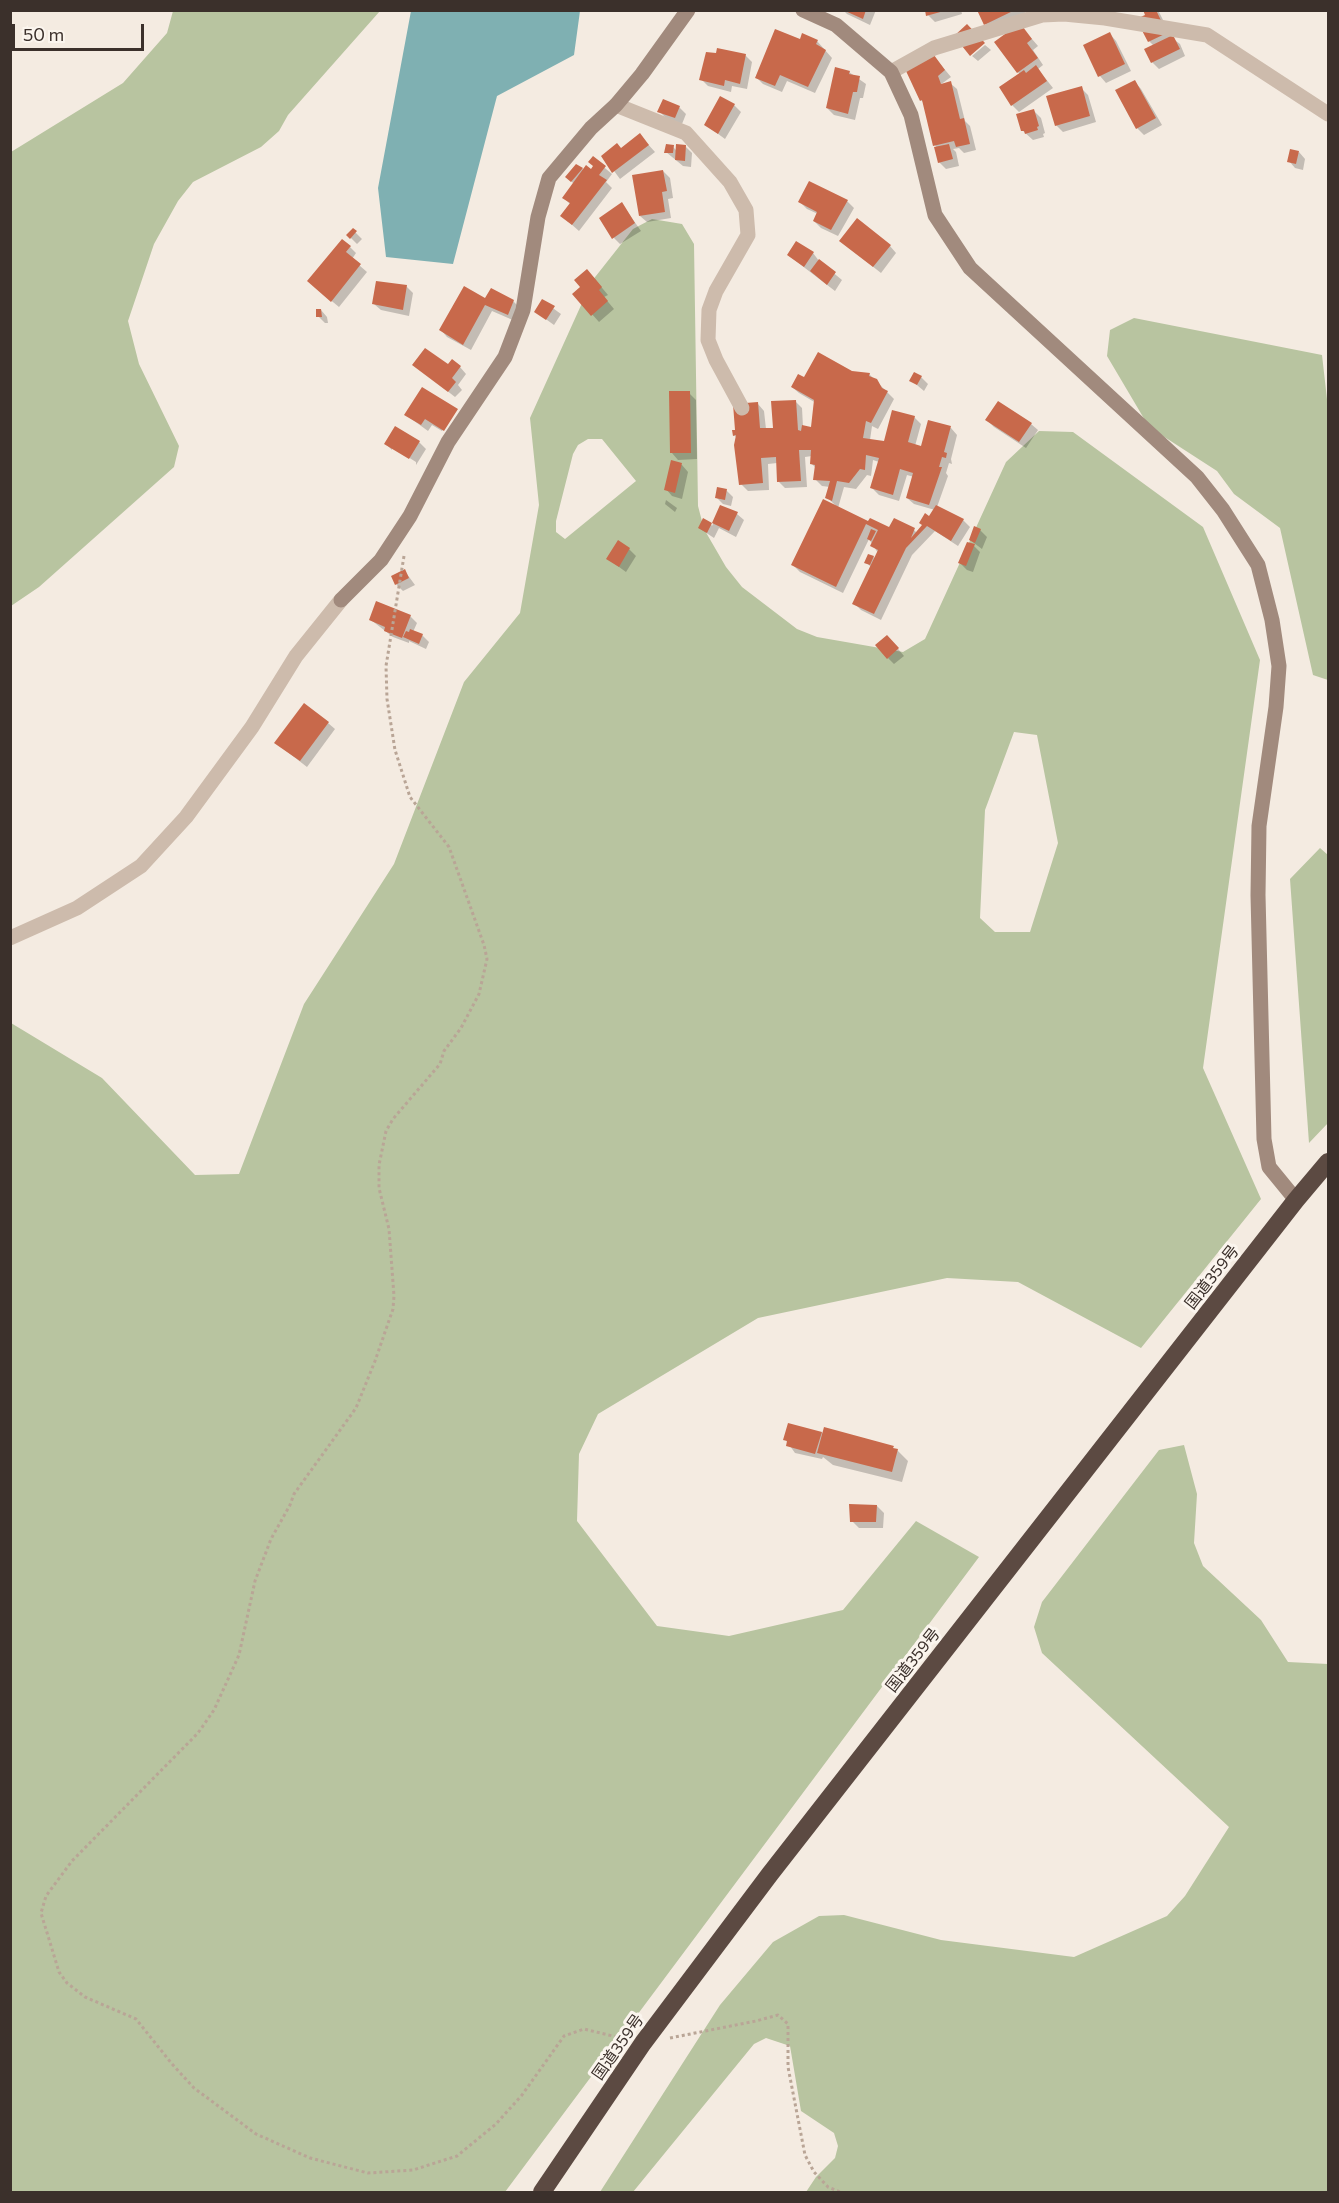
<!DOCTYPE html>
<meta charset="utf-8">
<style>
body{margin:0}
#map{position:relative;width:1339px;height:2203px;overflow:hidden;background:#f4ebe1;font-family:Commissioner,sans-serif}
canvas{display:block}
.frame{position:absolute;inset:0;border:12px solid #3b302b;pointer-events:none}
.scale{position:absolute;left:12px;top:24px;width:132px;height:27px;box-sizing:border-box;border:3px solid #3b302b;border-top:0;padding-left:8px;font-size:18px;line-height:21px;white-space:nowrap;color:#3b302b;-webkit-text-stroke:4px #fbf5ee;paint-order:stroke}
</style>
<div id="map">
<canvas width="1339" height="2203"></canvas>
<div class="frame"></div>
<div class="scale">50 m</div>
</div>
<script>
const g = document.querySelector('canvas').getContext('2d');
g.lineJoin = 'round';
function paint(path, color) {
  g.fillStyle = color;
  g.fill(path, 'evenodd');
}
function stroke(path, color, width, dash) {
  g.strokeStyle = color;
  g.lineWidth = width;
  g.lineCap = dash ? 'butt' : 'round';
  g.setLineDash(dash || []);
  g.stroke(path);
}
function label(font, color, halo, rows, align = 'center') {
  g.font = font + ' Commissioner,"Noto Sans JP",sans-serif';
  g.lineWidth = 6;
  g.setLineDash([]);
  g.textBaseline = 'middle';
  g.strokeStyle = halo;
  g.fillStyle = color;
  for (const [text, x, y, turn = 0] of rows) {
    g.save();
    g.translate(x, y);
    g.rotate((+turn || 0) * Math.PI / 180);
    g.textAlign = isNaN(turn) ? turn : align;
    if (halo) g.strokeText(text, 0, 0);
    g.fillText(text, 0, 0);
    g.restore();
  }
}
paint(new Path2D(`
 M173,11H380L288,115L279,131L261,147L193,182L178,201L154,244L128,321L139,364L179,446L174,467L39,587L11,606V152L123,83L167,33Z
 M652,219L682,224L694,244L698,506L704,529L726,567L742,587L797,629L817,637L903,652L925,639L1006,462L1039,431L1073,432L1203,527L1260,660L1203,1068L1261,1199L1141,1348L1018,1282L947,1278L758,1318L598,1414L579,1454L577,1521L657,1626L729,1636L843,1610L916,1521L979,1557L505,2192H11V1023L102,1078L195,1175L239,1174L304,1004L394,864L464,682L520,613L539,505L530,418L592,281L633,229ZM588,439H602L636,481L565,539L556,532V521L573,454L578,445ZM1014,732L1037,735L1058,843L1030,932H995L980,918L985,810Z
 M1134,318L1322,355L1328,408V680L1313,675L1280,528L1234,494L1217,471L1149,427L1107,356L1110,330Z
 M1320,848L1328,855V1123L1309,1143L1290,879Z
 M1184,1445L1197,1494L1194,1543L1203,1566L1261,1620L1288,1662L1328,1664V2192H806L816,2177L835,2158L838,2146L834,2133L801,2111L790,2046L766,2038L754,2044L633,2192H600L720,2005L773,1942L819,1916L844,1915L941,1940L1074,1957L1167,1916L1185,1896L1229,1827L1042,1653L1034,1627L1042,1602L1159,1450Z`), '#b8c4a0');
paint(new Path2D(`
 M411,11H580L574,55L497,96L453,264L386,257L378,188Z`), '#7fb0b2');
paint(new Path2D(`
 M843,10H876L870,25L847,14Z
 M926,10H961L962,14L935,22L928,15Z
 M979,10H1024L1026,15L992,30L985,24Z
 M1145,10H1158L1172,38L1180,44L1185,56L1159,69L1152,62L1154,46L1149,41L1147,16Z
 M1020,25L1038,46L1033,50L1043,65L1038,69L1053,88L1019,112L1012,105L1020,75L1018,72Z
 M1110,34L1116,41L1131,71L1106,83L1100,76Z
 M800,41H817L832,58L815,93L787,81L782,92L763,84L756,77Z
 M985,45L991,50L978,61L972,56Z
 M931,53L951,77L940,85L950,83L957,89L965,121L970,126L976,150L964,153L959,148L953,149L956,152L959,166L946,169L939,162L937,148L935,145L924,103L921,100Z
 M745,55L752,62L747,89L732,86L731,92L708,86L701,79Z
 M849,72L866,84L863,98H860L855,120L834,115L827,108Z
 M1135,82L1141,89L1162,125L1144,135L1137,128Z
 M1081,88L1088,95L1096,122L1063,132L1056,125Z
 M734,105L741,112L725,139L706,125Z
 M679,107L686,114L682,124L666,118L659,111Z
 M1034,111L1041,118L1045,133L1043,134L1044,137L1033,140L1022,130Z
 M646,142L655,152L620,179L603,156Z
 M685,146L692,153L691,167L683,166L666,152L673,147L677,151Z
 M1299,152L1305,159L1303,170L1295,168L1289,161Z
 M593,158L612,174L606,182L612,188L579,231L562,216L570,204L564,198L574,184L567,177L582,169L591,171L594,166Z
 M663,171L670,178L673,198L668,199L671,218L647,222L640,216Z
 M847,201L854,208L838,236L821,228L814,221L818,214L807,209L800,202Z
 M622,204L641,231L620,244L614,238Z
 M353,230L362,239L357,244L348,235Z
 M890,246L896,253L881,273L848,247Z
 M350,247L356,253L352,259L367,272L339,307L316,288Z
 M813,253L819,261L842,280L835,291L788,255Z
 M593,277L608,295L604,297L614,309L599,322L574,294Z
 M406,286L413,293L409,316L381,310L374,304Z
 M486,300L513,301L520,308L515,321L492,311L471,350L447,337L441,330Z
 M543,301L561,314L554,325L536,312Z
 M321,310L327,317L328,323H325L318,316Z
 M414,365L460,367L466,374L458,385L462,390L455,397Z
 M852,372L869,374L894,399L878,429L872,426L870,440L885,442L914,417L921,424L915,446L922,448L929,422L951,428L957,435L951,459L952,464L949,463L946,473L948,476L937,507L963,520L970,527L958,546L935,531L912,555L881,620L861,610L854,603L871,567L866,562L869,556L876,558L878,553L869,539L843,593L800,572L793,565L838,508L827,497L830,487L822,486L815,479L816,468L811,463L812,456L805,457L807,487L785,488L779,482L777,463L768,464L769,490L748,491L741,484L737,438L734,435L758,404L764,411L766,429H774L795,401L802,408L803,427L812,429L816,403L799,393L792,387L804,379ZM873,460L879,462L872,488L879,495L899,501L907,475L914,477L907,498L914,504L935,510L917,533L914,530L890,529L868,523L838,508L844,487L856,489L867,475L871,476Z
 M921,377L928,384L924,391L911,380Z
 M689,393L696,400L697,459L678,460L672,453Z
 M456,410L442,431L432,425L428,431L406,415Z
 M987,420L1031,424L1038,430L1026,448L994,427Z
 M419,442L426,449L416,465V462L392,447V450L386,444Z
 M672,462L682,465L688,472L682,499L672,496L666,489Z
 M726,490L733,497L731,506L723,504L716,497Z
 M666,500L677,508L675,512L665,504Z
 M721,507L737,514L744,520L736,537L719,528L714,538L699,528L711,524L712,526Z
 M980,530L987,537L982,549L970,540Z
 M974,546L980,552L973,572L967,570L960,563Z
 M629,549L636,556L626,572L608,559Z
 M404,570L415,585L403,591L396,584Z
 M410,616L417,623L413,632L422,635L429,642L426,649L409,641V643L393,637L371,620Z
 M894,644L904,656L894,664L888,658Z
 M328,723L335,729L307,767L276,743Z
 M789,1425L897,1450L908,1461L902,1482L833,1465L823,1457L822,1459L795,1453L785,1439Z
 M877,1506L884,1513L883,1528H859L852,1521Z`), '#0003');
paint(new Path2D(`
 M843,10H866L863,19Z
 M925,10H944V11L926,16Z
 M977,10H1015L984,25Z
 M1143,10H1156L1167,33L1148,42L1136,19L1145,15Z
 M1020,23L1032,39L1027,43L1038,58L1017,73L994,42Z
 M967,24L985,43L970,56L954,36Z
 M775,29L800,39L802,33L818,40L816,44L826,50L808,87L780,75L775,86L755,78Z
 M1110,32L1125,64L1098,77L1083,45Z
 M1173,35L1180,49L1151,63L1144,49Z
 M717,48L746,54L740,84L725,80L724,86L699,80L706,52L716,53Z
 M931,51L945,70L938,76L941,84L951,81L960,119L964,118L970,144L956,147L954,141L933,146L922,100L920,101L906,71Z
 M1036,65L1047,81L1011,106L999,87L1024,70L1026,73Z
 M835,67L850,71L849,74L860,76L857,92H853L848,114L826,108Z
 M1135,80L1156,118L1136,129L1115,90Z
 M1082,86L1090,116L1055,126L1046,96Z
 M720,96L735,104L718,134L704,125Z
 M663,99L680,106L675,118L657,112Z
 M1034,109L1039,126L1037,127L1038,130L1025,134L1024,131H1021L1016,114Z
 M640,133L649,145L612,173L601,156L617,143L621,148Z
 M666,144L674,145L673,153H664Z
 M676,144L686,145L685,161L675,160Z
 M949,144L953,159L938,163L934,147Z
 M1290,149L1299,151L1296,164L1287,162Z
 M593,156L606,166L599,175L607,180L572,225L560,216L570,203L562,198L586,165L591,169L593,166L588,162Z
 M576,164L583,168L571,182L565,177Z
 M663,170L667,191L662,192L665,212L639,216L632,175Z
 M809,181L848,200L831,230L813,221L817,212L798,202Z
 M622,202L635,223L612,239L599,218Z
 M857,218L891,245L873,267L839,241Z
 M353,228L357,231L350,239L346,235Z
 M342,239L351,246L346,252L361,264L331,302L307,281Z
 M796,241L814,252L804,267L787,255Z
 M819,259L836,272L827,285L810,271Z
 M587,269L602,287L599,290L608,301L591,316L572,294L580,287L574,280Z
 M376,281L407,285L403,310L372,304Z
 M464,286L485,298L491,288L514,300L508,315L485,305L463,345L439,330Z
 M542,299L555,306L546,320L534,312Z
 M316,309H321L322,317H316Z
 M425,348L448,364L452,359L461,366L452,378L456,382L448,392L412,365Z
 M818,352L852,371L870,373L869,376L877,379L882,388L888,391L871,423L866,421L863,438L884,441L892,410L915,416L908,442L921,446L928,420L951,426L944,452L947,453L946,458L942,457L939,467H942L929,505L906,498L913,473L900,469L893,495L870,488L879,458L866,455L865,470L860,469L849,483L837,481L832,501L825,498L830,481L813,480L815,465L810,464L811,450H799L801,481L777,482L776,457L761,458L763,483L739,485L734,445L736,435L733,436L732,430H735L733,404L758,402L760,428H773L771,401L796,400L798,430L801,431L802,425L811,427L814,400L791,387L798,374L804,377Z
 M914,372L922,376L917,385L909,381Z
 M422,387L458,409L444,431L425,419L421,425L404,415Z
 M669,391H690L691,453H670Z
 M998,401L1032,423L1019,442L985,420Z
 M395,426L420,441L409,459L384,444Z
 M671,460L682,463L675,493L664,490Z
 M717,487L727,489L725,500L715,498Z
 M823,499L868,521L870,518L889,527L894,518L915,528L911,538L922,525L919,523L925,513L929,516L936,505L964,519L951,541L927,526L906,548L874,614L852,604L878,550L870,546L878,530L866,524L836,587L791,565Z
 M720,505L738,512L729,531L712,523Z
 M703,518L712,523L707,533L698,528Z
 M974,526L981,529L975,543L969,540Z
 M871,529L876,531L871,541L867,539Z
 M618,540L630,548L619,567L606,559Z
 M967,542L975,544L966,566L958,563Z
 M868,554L874,556L870,565L864,563Z
 M405,569L409,578L395,585L391,576Z
 M376,601L411,615L402,638L384,631L385,627L369,620Z
 M410,629L423,634L419,644L403,637L406,631L409,632Z
 M887,635L899,648L887,659L875,645Z
 M304,703L329,722L300,761L274,743Z
 M788,1423L822,1432L815,1454L786,1446L787,1441L783,1440Z
 M824,1427L894,1446L893,1448L898,1449L892,1472L817,1453Z
 M849,1504L877,1505L876,1522H850Z`), '#c8694b');
stroke(new Path2D(`
 M404,556L386,666L387,699L395,750L410,797L449,847L484,945L487,959L479,994L461,1028L444,1051L440,1064L393,1119L386,1131L379,1165V1188L389,1229L394,1296L393,1309L375,1361L356,1408L294,1494L290,1505L271,1539L255,1581L239,1655L214,1710L198,1733L72,1861L46,1896L41,1913L59,1972L67,1983L85,1997L136,2019L172,2064L194,2088L256,2134L310,2158L368,2173L413,2170L457,2156L496,2124L522,2095L564,2036L584,2029L625,2039
 M670,2038L756,2021L778,2015L788,2024V2067L805,2155L814,2172L828,2187L840,2192`), '#b9a596', 3, [3, 3]);
stroke(new Path2D(`
 M891,72L934,48L1042,15L1064,14L1105,18L1207,35L1328,114
 M616,105L686,133L730,182L746,210L748,235L716,291L709,310L708,340L716,360L742,408
 M10,938L77,908L141,866L186,817L252,727L296,656L341,600`), '#cdbbac', 15);
stroke(new Path2D(`
 M803,10L836,25L891,72L911,115L935,215L970,268L1197,477L1223,510L1258,565L1272,620L1279,666L1276,707L1259,826L1258,895L1264,1139L1269,1167L1296,1200
 M341,600L381,560L410,516L448,442L505,357L523,310L538,217L549,178L591,128L616,105L642,74L688,10`), '#a18a7d', 15);
stroke(new Path2D(`
 M542,2192L643,2043L770,1874L1296,1200L1328,1162`), '#5c4a42', 18);
label('16px', '#3b302b', '#fbf5ee', [
 ["国道359号",1212,1277,-52],
 ["国道359号",913,1660,-52],
 ["国道359号",618,2047,-55]
]);
</script>
